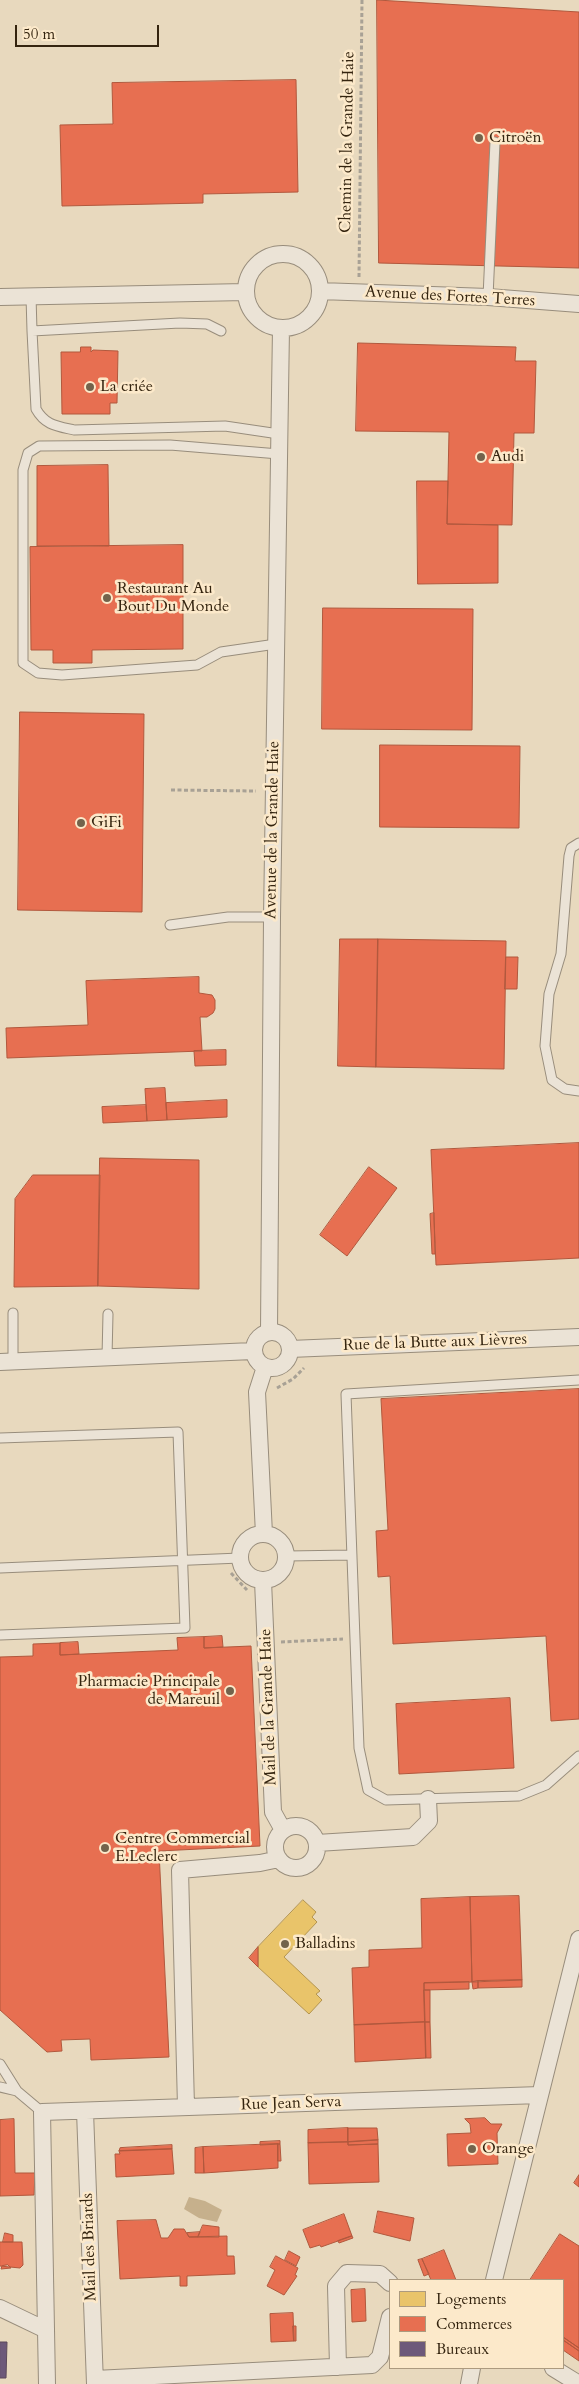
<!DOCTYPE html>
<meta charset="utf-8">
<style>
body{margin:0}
#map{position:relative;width:579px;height:2384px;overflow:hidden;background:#e8d9be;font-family:Cardo,serif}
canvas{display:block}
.legend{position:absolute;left:389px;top:2279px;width:175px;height:90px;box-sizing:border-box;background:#fce9ca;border:1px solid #ac9a7f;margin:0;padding:6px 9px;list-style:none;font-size:15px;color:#34240f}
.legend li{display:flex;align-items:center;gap:10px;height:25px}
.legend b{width:25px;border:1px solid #ac9a7f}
.scale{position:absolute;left:15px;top:25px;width:144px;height:22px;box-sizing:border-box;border:2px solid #34240f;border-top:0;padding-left:6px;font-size:15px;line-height:18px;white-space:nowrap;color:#34240f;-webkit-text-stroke:4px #fce9ca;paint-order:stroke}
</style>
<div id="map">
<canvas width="579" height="2384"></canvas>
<ul class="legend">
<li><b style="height:14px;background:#e9c46a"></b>Logements</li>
<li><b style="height:14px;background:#e76f51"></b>Commerces</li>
<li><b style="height:14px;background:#6d597a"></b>Bureaux</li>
</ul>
<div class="scale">50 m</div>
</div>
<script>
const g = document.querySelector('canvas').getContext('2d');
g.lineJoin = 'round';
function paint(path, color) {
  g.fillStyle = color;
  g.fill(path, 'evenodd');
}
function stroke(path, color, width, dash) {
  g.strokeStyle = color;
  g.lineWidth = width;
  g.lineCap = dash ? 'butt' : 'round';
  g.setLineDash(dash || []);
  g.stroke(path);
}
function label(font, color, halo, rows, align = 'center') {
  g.font = font + ' Cardo,serif';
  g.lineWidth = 5;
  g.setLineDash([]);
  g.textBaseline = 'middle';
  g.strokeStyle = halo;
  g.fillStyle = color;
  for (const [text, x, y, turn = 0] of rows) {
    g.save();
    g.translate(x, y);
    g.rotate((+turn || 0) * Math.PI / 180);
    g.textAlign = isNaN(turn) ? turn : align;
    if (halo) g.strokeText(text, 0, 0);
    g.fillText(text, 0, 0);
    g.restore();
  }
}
paint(new Path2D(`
 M189,2197L205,2201L222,2210L217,2222L199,2218L184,2209Z`), '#c6b08c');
const homes = new Path2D(`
 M303,1900L316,1912L312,1917L317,1922L284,1957L320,1991L316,1994L322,2000L309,2014L258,1967V1947Z`);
paint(homes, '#e9c46a');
stroke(homes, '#b3944f', 1);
const shops = new Path2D(`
 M377,0L579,12V268L379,263Z
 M296,80L298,192L203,194V203L62,206L60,125L113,124L112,83Z
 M358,343L516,347L515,361H536L534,433H514L512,525L447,524L449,432L356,431Z
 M81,347H91V352L93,350L118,351L117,403H110V414H62L61,352H80Z
 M108,465L109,546H37V466Z
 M417,481H448L447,524L498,525V583L418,584Z
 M183,545V649L92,650V663H53V650H31L30,547Z
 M323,608L473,609L472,730L322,729Z
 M20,712L144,714L142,912L18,910Z
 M380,745L520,746L519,828L380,827Z
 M340,939H378L376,1067L338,1066Z
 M378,939L506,941L504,1069L376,1067Z
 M506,957H518L517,989H505Z
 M199,977V993L212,995L215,1000V1009L213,1013L207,1017H200L202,1051L7,1058L6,1028L88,1025L86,981Z
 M226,1050V1065L195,1066L194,1051Z
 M165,1088L167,1120L147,1121L145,1089Z
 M227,1100V1117L167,1120L166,1103Z
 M146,1105L147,1121L103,1123L102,1107Z
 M579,1143V1258L436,1265L431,1150Z
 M100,1158L199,1160V1289L98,1286Z
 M369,1167L397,1188L347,1256L320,1235Z
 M33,1175H100L98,1286L14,1287L15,1199Z
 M434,1213L435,1254H432L430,1214Z
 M579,1389V1719L551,1721L546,1636L393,1644L390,1576L378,1577L376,1531L388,1530L381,1399Z
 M222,1636L223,1647L204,1648V1637Z
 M204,1637V1648L251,1646L260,1846L159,1851L169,2057L91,2060L90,2039L61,2040L62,2051L47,2052L0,2010V1657L33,1656V1644L60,1643V1655L178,1650L177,1638Z
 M78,1642L79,1654L60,1655V1643Z
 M510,1698L514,1768L399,1774L396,1704Z
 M519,1896L522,1980L472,1982L470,1897Z
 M470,1897L472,1982L424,1983L425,2022L354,2025L352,1968L369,1967V1950L422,1948L421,1899Z
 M258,1947V1967L249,1958Z
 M522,1980V1987L478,1988V1981Z
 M478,1981V1988L473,1989L472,1982Z
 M469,1982V1989L424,1990V1983Z
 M424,1990H430V2022H425Z
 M425,2022H430L431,2058H426Z
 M425,2022L426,2058L355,2062L354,2025Z
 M485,2118L491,2124H502L497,2133L498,2164L448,2166L447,2134L471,2133L470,2124L465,2119Z
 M14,2119L15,2173H35L34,2195L0,2196V2120Z
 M348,2128V2142L308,2143V2130Z
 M348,2128H377L378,2140L348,2142Z
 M378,2140V2144L348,2145V2142Z
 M280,2141V2144L260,2145V2142Z
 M348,2142V2145L378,2144L379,2182L309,2184L308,2143Z
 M278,2144H280L281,2161H278Z
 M278,2144V2168L204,2173L203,2147Z
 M172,2145V2149L119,2151L120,2148Z
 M203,2147L204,2173H195V2148Z
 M172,2149L174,2174L116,2177L115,2154H120L119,2151Z
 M579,2175V2187L574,2183Z
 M378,2211L414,2218L410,2241L374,2232Z
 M344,2214L352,2236L321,2247L320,2245L310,2248L303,2230Z
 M156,2220L161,2238H168L174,2229H184L189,2237L227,2236V2256H234L235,2274L187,2276V2286H180V2276L120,2279L117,2221Z
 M203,2225L219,2227V2237H198Z
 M200,2232L198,2237H189L187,2233Z
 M5,2233L13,2235V2242H3Z
 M560,2234L579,2246V2348L563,2337V2280H530Z
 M352,2236L353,2238L339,2243L338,2241Z
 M0,2242H22L23,2265L20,2268L0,2266Z
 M444,2250L456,2280H431L422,2259Z
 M289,2251L300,2257L296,2266L285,2260Z
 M276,2256L298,2268L295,2275L297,2276L284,2295L267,2286L275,2270L270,2267Z
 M422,2259L429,2274L424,2276L418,2260Z
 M8,2265L11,2268L1,2269L2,2266Z
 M365,2289L366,2321L352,2322L351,2290Z
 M293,2313L294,2341L271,2342L270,2314Z
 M293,2326H296V2341H294Z
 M563,2337L579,2348V2351L563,2340Z
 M563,2340L579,2351V2361L563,2350Z`);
paint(shops, '#e76f51');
stroke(shops, '#b1583d', 1);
const offices = new Path2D(`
 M0,2342H7L6,2378H0Z`);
paint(offices, '#6d597a');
stroke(offices, '#5c495a', 1);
const lane = new Path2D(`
 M31,296L32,331
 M488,297L495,142
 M221,331L207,324L180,323L32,331L36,409C45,425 56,426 74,430L225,426L279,434
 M276,644L221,652L197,665L62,675L38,673L23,663V470L28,453L39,446L170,445L279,454
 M579,843L571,848L569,856L561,954L549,994L545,1046L552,1080L565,1089L579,1091
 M170,925L228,917H272
 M13,1313V1362
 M107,1357L108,1314
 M579,1380L346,1394L359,1748L368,1790L386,1800L519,1796L546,1785L579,1756
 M0,1438L178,1432L185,1628L0,1635
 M287,1556L352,1555
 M0,1568L240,1558
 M0,2064L17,2091
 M0,2087L17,2091L42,2112`);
const street = new Path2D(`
 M246 291a37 37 0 1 1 74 0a37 37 0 1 1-74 0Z
 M320,291L488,297L579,304
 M0,297L245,292
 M254 1350a18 18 0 1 1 36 0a18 18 0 1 1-36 0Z
 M269,1332L272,917L281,328
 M290,1349L579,1337
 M0,1362L253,1351
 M240 1557a23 23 0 1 1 46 0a23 23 0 1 1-46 0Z
 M264,1534L257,1392L265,1367
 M263,1581L273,1812L283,1830
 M275 1847a21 21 0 1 1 42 0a21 21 0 1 1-42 0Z
 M317,1843L413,1837L429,1821L428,1799
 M186,2107L180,1870L260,1863L279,1859
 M85,2111L95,2384
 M494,2280L579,1939
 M0,2308L46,2330
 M338,2367L336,2286L347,2273L380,2274L390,2283
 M553,2368L579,2384
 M95,2379L372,2365L380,2357L390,2317
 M47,2384L42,2112L540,2095
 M469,2384L472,2368`);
stroke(lane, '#988d7c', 11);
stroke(street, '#988d7c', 18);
stroke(new Path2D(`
 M359,277L362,0
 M171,790L256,791
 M277,1388L293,1379L304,1368
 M231,1573L247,1590
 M281,1642L343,1639`), '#a8a195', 3, [4, 2.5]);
stroke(lane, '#ebe3d6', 9);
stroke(street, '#ebe3d6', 16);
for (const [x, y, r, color] of [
 [479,138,5,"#73634c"],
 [90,387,5,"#73634c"],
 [481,457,5,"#73634c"],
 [107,598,5,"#73634c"],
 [81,823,5,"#73634c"],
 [230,1691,5,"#73634c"],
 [105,1848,5,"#73634c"],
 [285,1944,5,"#73634c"],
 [472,2149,5,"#73634c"]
]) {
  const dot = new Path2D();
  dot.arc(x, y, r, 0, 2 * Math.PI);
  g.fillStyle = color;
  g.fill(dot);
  stroke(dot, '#fce9ca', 2);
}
label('16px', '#34240f', '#fce9ca', [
 ["Citroën",489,138],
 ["La criée",100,387],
 ["Audi",491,457],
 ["Restaurant Au",117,589],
 ["Bout Du Monde",117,607],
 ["GiFi",91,823],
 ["Pharmacie Principale",220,1682,"right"],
 ["de Mareuil",220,1700,"right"],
 ["Centre Commercial",115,1839],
 ["E.Leclerc",115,1857],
 ["Balladins",295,1944],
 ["Orange",482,2149]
], 'left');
label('16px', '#34240f', '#fce9ca', [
 ["Chemin de la Grande Haie",348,142,-89],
 ["Avenue des Fortes Terres",450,297,3],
 ["Avenue de la Grande Haie",273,830,-89],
 ["Rue de la Butte aux Lièvres",435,1343,-2],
 ["Mail de la Grande Haie",269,1707,-92],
 ["Rue Jean Serva",291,2104,-2],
 ["Mail des Briards",90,2247,-92]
]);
</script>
